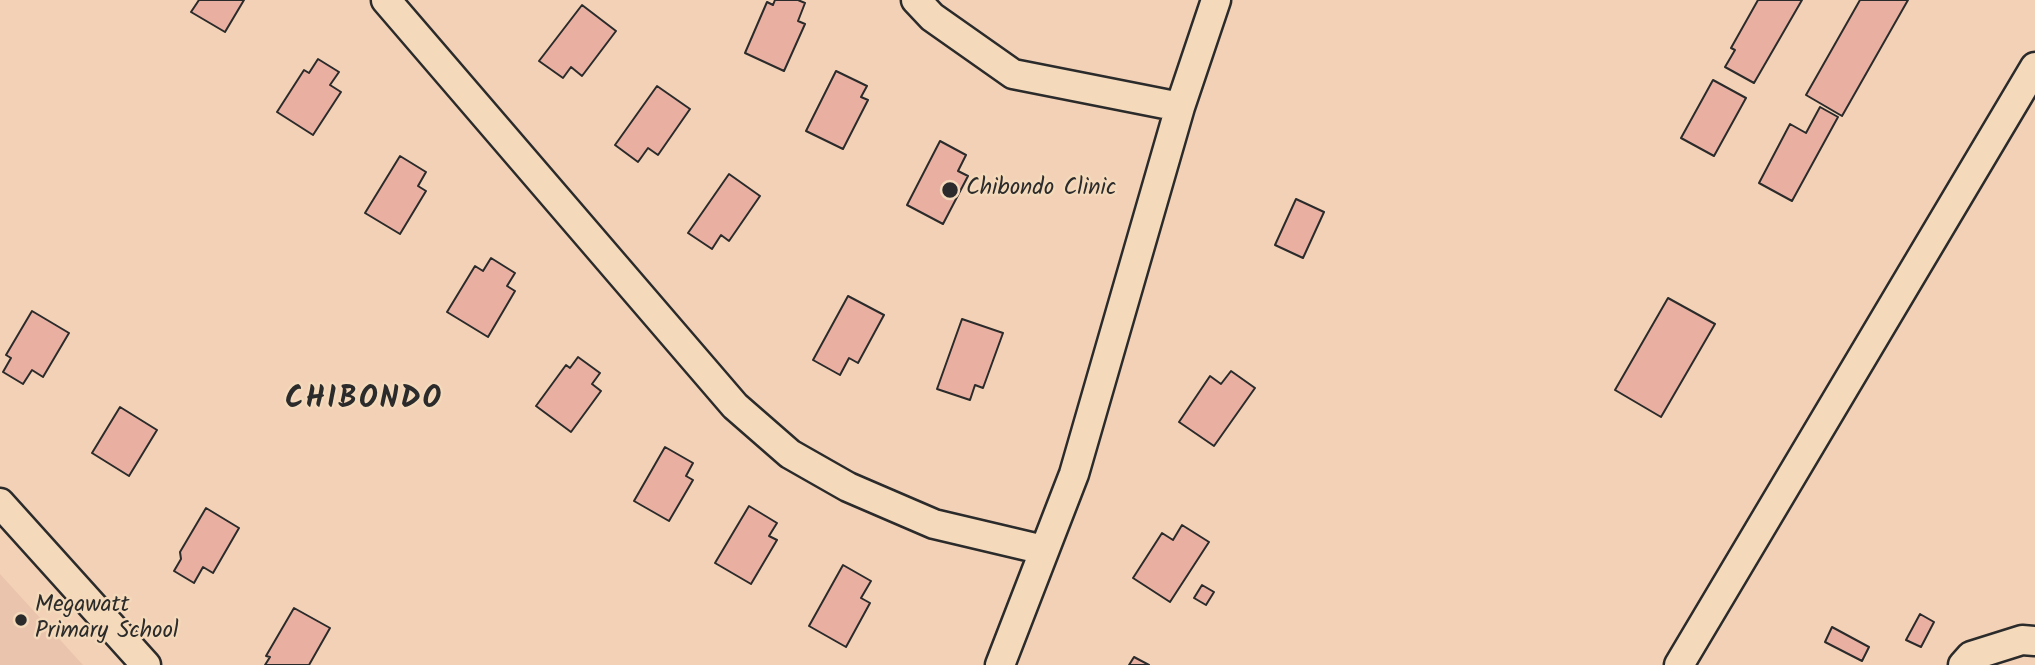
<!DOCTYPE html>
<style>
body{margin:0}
canvas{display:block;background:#f2d1b6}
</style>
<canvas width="2035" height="665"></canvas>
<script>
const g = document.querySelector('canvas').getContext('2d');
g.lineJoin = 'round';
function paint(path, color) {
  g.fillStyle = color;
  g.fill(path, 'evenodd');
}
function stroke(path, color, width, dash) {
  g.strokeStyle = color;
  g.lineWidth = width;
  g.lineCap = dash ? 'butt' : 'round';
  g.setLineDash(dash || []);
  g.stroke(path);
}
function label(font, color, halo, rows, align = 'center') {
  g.font = font + ' Kalam,sans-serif';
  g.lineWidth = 5;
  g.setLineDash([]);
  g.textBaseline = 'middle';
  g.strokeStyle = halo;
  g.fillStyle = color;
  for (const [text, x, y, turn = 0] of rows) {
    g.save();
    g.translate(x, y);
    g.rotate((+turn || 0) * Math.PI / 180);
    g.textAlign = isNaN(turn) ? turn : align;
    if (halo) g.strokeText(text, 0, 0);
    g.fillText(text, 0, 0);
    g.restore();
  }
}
paint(new Path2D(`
 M0,574L83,665H0Z`), '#ebc4ad');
const building = new Path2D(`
 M199,0H244L225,32L191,12Z
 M775,0H798L805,3L798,21L805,24L784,71L745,53L767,2L773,5Z
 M1758,0H1802L1754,83L1725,67L1735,50L1731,48Z
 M1860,0H1908L1842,116L1806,95Z
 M582,5L616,31L582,76L571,67L563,78L539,61Z
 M318,59L339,72L330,85L341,92L313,135L277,112L304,70L309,73Z
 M836,71L867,86L861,97L868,100L843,149L806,131Z
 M1713,80L1746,98L1714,156L1681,138Z
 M657,86L690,109L658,155L648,148L638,162L615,145Z
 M1820,107L1838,117L1792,201L1759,183L1790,124L1806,133Z
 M940,141L966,155L958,171L968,176L943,224L907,205Z
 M400,156L426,172L418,186L426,191L400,234L365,213Z
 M729,174L760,196L729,241L721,235L712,249L688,233Z
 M1296,199L1324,212L1303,258L1275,245Z
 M491,258L515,273L507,286L515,291L488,337L447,312L475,266L483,271Z
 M848,296L884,315L858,363L849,358L840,375L813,360Z
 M1668,298L1715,324L1661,417L1615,390Z
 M32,311L69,333L43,377L32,370L23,384L3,372L11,358L6,355Z
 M962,319L1003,333L983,388L975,385L970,400L937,389Z
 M578,357L600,373L592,384L601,391L571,432L536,406L566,365L570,368Z
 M1231,371L1255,388L1214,446L1179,422L1210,376L1221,384Z
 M120,407L157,430L129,476L92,453Z
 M665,447L693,463L686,476L693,480L669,521L634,501Z
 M749,506L777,523L769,536L777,540L751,584L715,563Z
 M206,508L239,528L213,573L203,567L194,583L174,571L181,559L180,552Z
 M1182,525L1209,542L1170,602L1133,578L1162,533L1173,540Z
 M843,565L871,581L861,598L870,603L846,647L809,626Z
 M1202,585L1214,592L1206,605L1194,598Z
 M294,608L330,628L309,665H265L270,657L266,656Z
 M1920,614L1934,622L1921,647L1906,640Z
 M1832,627L1869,647L1862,661L1825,642Z
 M1134,657L1149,665H1129Z`);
paint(building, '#e9b0a1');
stroke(building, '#2b2b2b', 2);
const minor = new Path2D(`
 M386,0L735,406L790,454L848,487L934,524L1044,550
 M916,0L932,17L1013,74L1180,107
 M0,503L146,665
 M1000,665L1074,474L1180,107L1216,0
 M1679,665L2035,67
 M1963,665L1971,656L2022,640L2035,641`);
stroke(minor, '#2b2b2b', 33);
stroke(minor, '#f4d9bb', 28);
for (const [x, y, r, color] of [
 [950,190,9,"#2b2b2b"],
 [21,620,7,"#2b2b2b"]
]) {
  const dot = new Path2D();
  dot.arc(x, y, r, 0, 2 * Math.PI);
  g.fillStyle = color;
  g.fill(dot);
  stroke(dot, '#f4d9bb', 2.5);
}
label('23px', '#2b2b2b', '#f4d9bb', [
 ["Chibondo Clinic",966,190],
 ["Megawatt",35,607],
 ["Primary School",35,633]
], 'left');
g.letterSpacing = '2px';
label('bold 30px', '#2b2b2b', '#f4d9bb', [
 ["CHIBONDO",364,402]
]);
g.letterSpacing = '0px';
</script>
